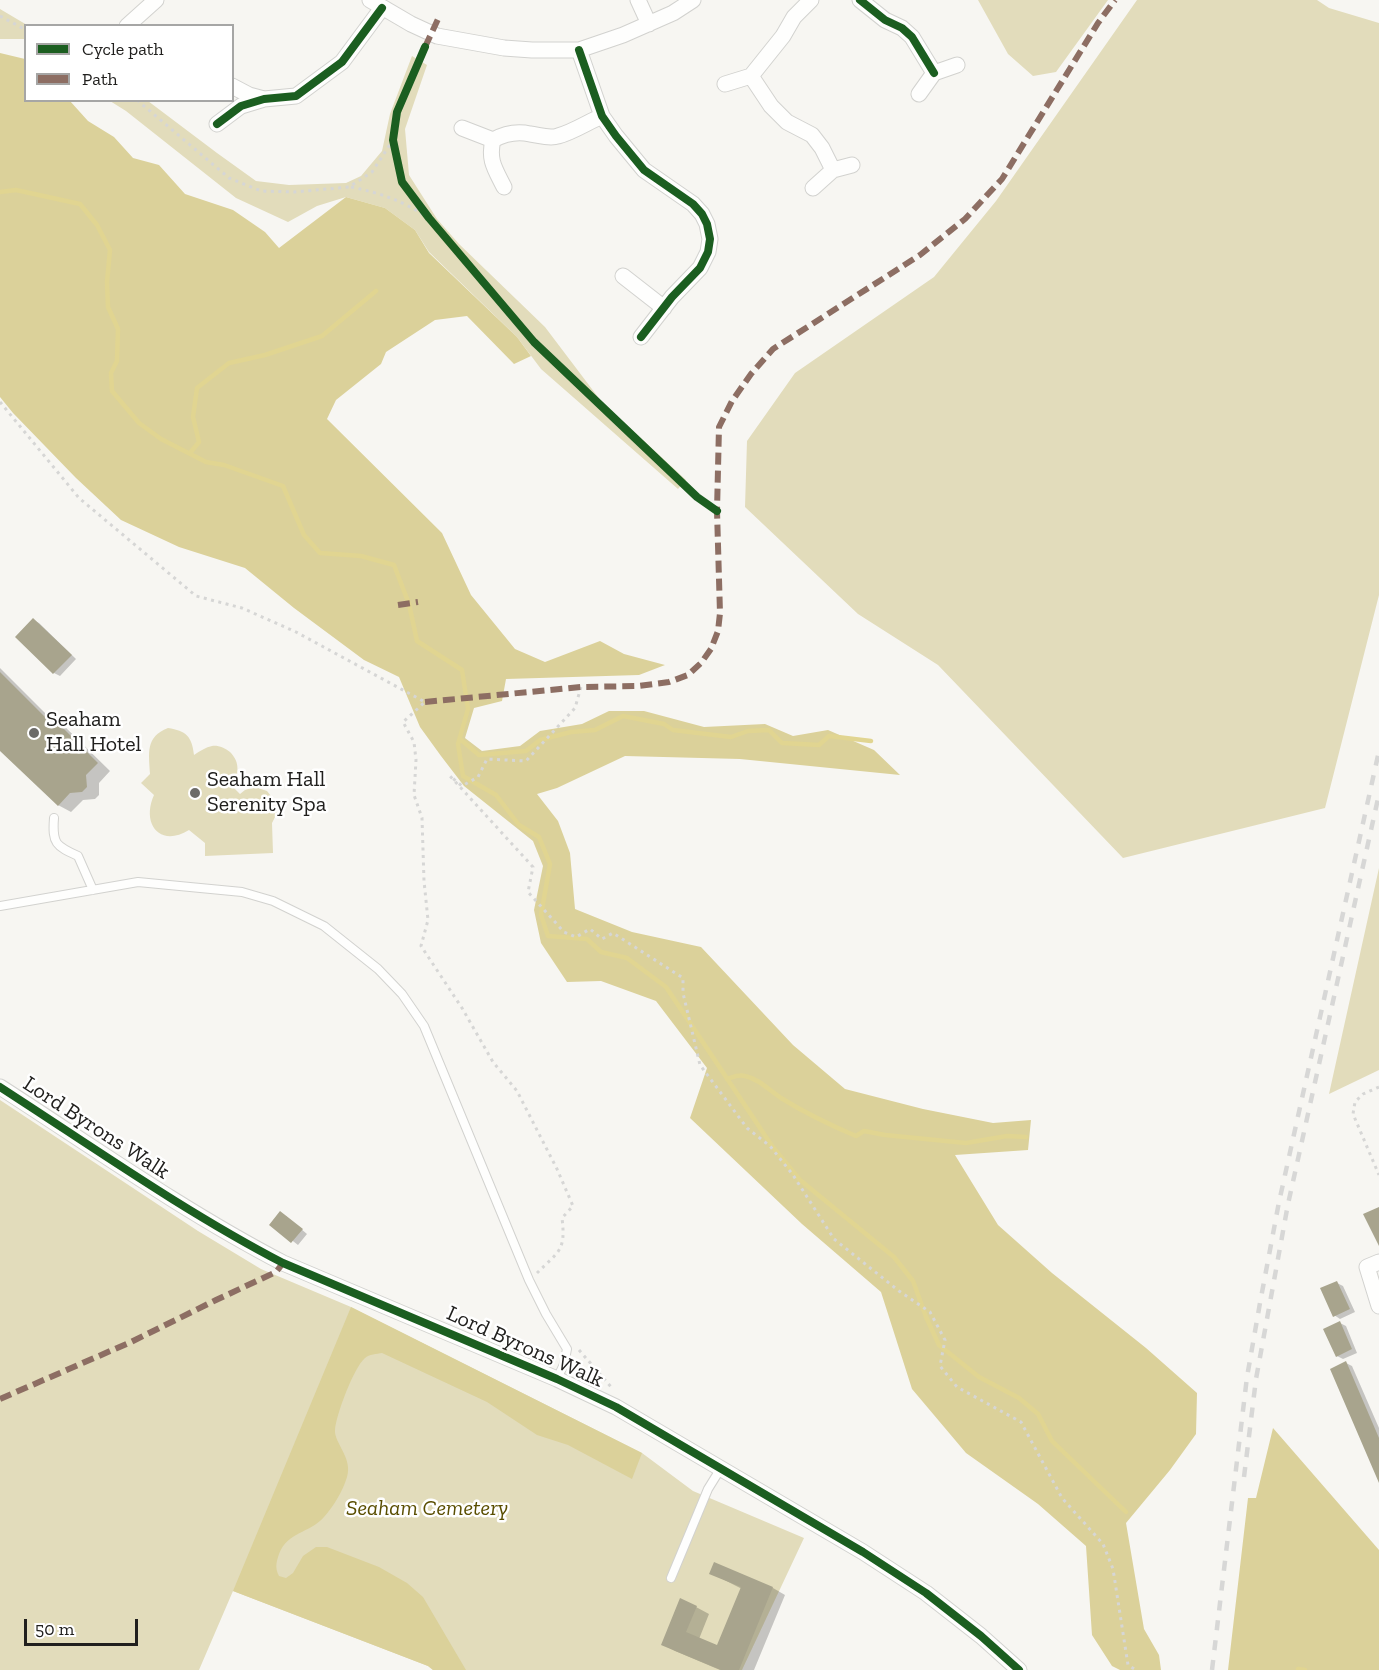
<!DOCTYPE html>
<style>
body{margin:0}
#map{position:relative;width:1379px;height:1670px;overflow:hidden;background:#f7f6f2;font-family:"Zilla Slab",serif}
canvas{display:block}
.legend{position:absolute;left:24px;top:24px;width:210px;height:78px;box-sizing:border-box;background:#fff;border:2px solid #a6a6a5;margin:0;padding:8px 10px;list-style:none;font-size:18px;color:#21201e}
.legend li{display:flex;align-items:center;gap:12px;height:30px}
.legend b{width:30px;border:2px solid #a6a6a5}
.scale{position:absolute;left:24px;top:1619px;width:114px;height:27px;box-sizing:border-box;border:3px solid #21201e;border-top:0;padding-left:8px;font-size:18px;line-height:21px;white-space:nowrap;color:#21201e;-webkit-text-stroke:4px #fff;paint-order:stroke}
</style>
<div id="map">
<canvas width="1379" height="1670"></canvas>
<ul class="legend">
<li><b style="height:8px;background:#1b5e20"></b>Cycle path</li>
<li><b style="height:8px;background:#8d6e63"></b>Path</li>
</ul>
<div class="scale">50 m</div>
</div>
<script>
const g = document.querySelector('canvas').getContext('2d');
g.lineJoin = 'round';
function paint(path, color) {
  g.fillStyle = color;
  g.fill(path, 'evenodd');
}
function stroke(path, color, width, dash) {
  g.strokeStyle = color;
  g.lineWidth = width;
  g.lineCap = dash ? 'butt' : 'round';
  g.setLineDash(dash || []);
  g.stroke(path);
}
function label(font, color, halo, rows, align = 'center') {
  g.font = font + ' "Zilla Slab",serif';
  g.lineWidth = 5;
  g.setLineDash([]);
  g.textBaseline = 'middle';
  g.strokeStyle = halo;
  g.fillStyle = color;
  for (const [text, x, y, turn = 0] of rows) {
    g.save();
    g.translate(x, y);
    g.rotate((+turn || 0) * Math.PI / 180);
    g.textAlign = isNaN(turn) ? turn : align;
    if (halo) g.strokeText(text, 0, 0);
    g.fillText(text, 0, 0);
    g.restore();
  }
}
paint(new Path2D(`
 M978,0H1108L1056,72L1033,76L1008,54Z
 M1137,0H1317L1329,8L1379,23V595L1325,808L1123,858L938,665L858,614L745,507L747,441L795,373L934,277L996,201Z
 M0,9L27,25L25,39H0Z
 M412,56L427,65L405,129L409,175L437,219L459,244L545,327L601,401L686,480L678,489L541,369L517,337L429,252L415,230L385,208L346,197L317,206L288,222L236,198L126,111L110,101H148L217,153L256,181L289,185L346,183L361,176L382,151L390,114Z
 M168,728C186,731 192,736 194,755C200,751 206,747 212,746C218,745 225,748 230,752C241,763 238,774 233,787L240,794L245,790L255,787L267,791L275,801L277,813L272,823L273,853L205,856V843L189,830C160,848 141,824 154,795L141,783L150,774C149,753 145,737 168,728Z
 M1379,867V1070L1329,1094L1379,868Z
 M0,1100L198,1231L261,1269L351,1307L642,1453L693,1491L804,1538L742,1670H433L428,1666L233,1591L199,1670H0Z`), '#e2dcbb');
paint(new Path2D(`
 M0,53L25,59L26,100L70,101L88,121L114,137L133,158L159,165L185,194L233,210L265,232L279,248L346,197L385,208L415,230L429,253L517,337L531,356L514,364L467,316L435,320L386,352L381,364L336,400L327,419L442,533L471,595L515,649L545,662L600,641L624,654L665,665L639,675L506,679L502,701L474,708L465,738L482,751L520,746L540,731L582,724L609,711H644L704,727L765,724L793,736L828,730L874,750L900,775L740,759L625,756L557,788L537,794L558,821L570,853L575,909L632,932L701,947L793,1045L845,1089L923,1109L993,1123L1031,1120L1028,1150L955,1155L998,1225L1052,1273L1146,1348L1197,1393L1196,1434L1170,1470L1126,1523L1144,1629L1159,1655L1161,1670H1120L1112,1666L1092,1635L1086,1546L1038,1504L966,1453L912,1389L881,1292L802,1224L690,1118L707,1068L656,1001L601,981L567,982L541,943L534,910L543,866L533,841L464,786L441,756L420,727L399,677L364,660L294,608L245,568L179,547L121,520L76,478L13,413L0,397Z
 M351,1307L642,1453L632,1479L568,1445L537,1435L487,1402L382,1353C377,1354 369,1354 365,1358C354,1367 336,1415 335,1430C334,1443 353,1458 347,1477C343,1491 333,1507 324,1517C309,1534 288,1531 279,1554C276,1563 275,1568 279,1576L286,1578L293,1573L303,1556L316,1547H327L379,1567L407,1583L423,1597L466,1670H433L428,1666L233,1591Z
 M1273,1428L1379,1550V1670H1228L1248,1498H1256Z`), '#dbd19a');
paint(new Path2D(`
 M33,620L39,623L76,659L60,676L54,673L17,636Z
 M0,668L47,715L60,722L110,771L99,783V795L95,799L83,800L71,812L58,805L0,749Z
 M286,1216L307,1234L298,1245L271,1224Z
 M1337,1283L1343,1286L1355,1312L1340,1319L1334,1315Z
 M1340,1323L1346,1326L1357,1353L1343,1359L1337,1356Z
 M1346,1363L1352,1366L1379,1428V1478Z
 M714,1564L773,1588L785,1595L754,1670H720L675,1651L662,1644L696,1607L709,1614L699,1639L718,1647L742,1589L711,1573Z`), '#0003');
stroke(new Path2D(`
 M0,192L16,190L80,204L97,225L110,250L107,282L108,307L118,329L117,361L111,373L112,391L139,423L161,439L206,462L224,465L283,486L304,535L320,553L361,556L394,565L409,604L417,641L462,670L468,709L458,744L463,776L496,795L519,825L539,837L550,864L541,915L548,936L587,939L601,952L627,958L666,987L772,1146L800,1180L894,1257L913,1281L926,1317L939,1345L979,1377L1019,1398L1038,1414L1052,1441L1126,1512
 M190,453L199,442L193,417L197,388L229,363L265,355L322,336L376,291
 M460,739L479,755L526,751L540,740L571,732L595,730L623,716L664,724L673,730L731,737L748,731L769,730L782,743L819,745L829,736L871,741
 M727,1079C733,1077 738,1074 745,1076C759,1079 769,1090 781,1098C805,1113 830,1125 856,1136L864,1131L885,1135L966,1143L1007,1136L1026,1137
 M1298,1669L1305,1670`), '#e1d591', 4.5);
paint(new Path2D(`
 M33,618L72,655L53,674L15,637Z
 M0,672L44,716L47,712L98,763L86,775L87,787L82,792L70,793L58,806L0,751Z
 M1379,1207V1246L1363,1214Z
 M280,1211L303,1229L291,1243L269,1225Z
 M1337,1281L1350,1309L1333,1317L1320,1288Z
 M1340,1321L1352,1349L1336,1357L1323,1329Z
 M1346,1361L1379,1438V1483L1330,1369Z
 M714,1562L773,1587L739,1670H721L661,1645L680,1598L697,1606L686,1632L717,1645L741,1587L709,1574Z`), '#a8a48d');
const service = new Path2D(`
 M54,818C52,844 56,846 78,856L93,890
 M0,906L138,882L242,892L273,901L324,926L378,969L402,994L424,1026L529,1280L546,1314L567,1349L564,1364L557,1379
 M671,1578L708,1489L721,1468`);
const minor = new Path2D(`
 M370,0L411,24L437,36L504,48L532,50H579L623,35L673,13L693,0
 M638,0L649,24
 M811,0L794,17L783,36L751,76L771,106L787,122L812,135L822,148L833,170
 M860,0L885,20L902,28L912,37L934,73
 M127,26L156,0
 M579,50L602,116L616,136L644,170L693,204L702,214L707,224L710,239L708,252L700,268L672,297L641,337
 M725,84L751,76
 M232,86L249,95L264,99
 M919,94L934,73L957,65
 M217,124L241,106L264,99L296,96L342,62L382,8
 M462,128L493,140
 M504,187C495,169 488,160 493,140C504,134 517,131 530,134C539,135 549,139 558,136C573,132 588,122 602,116
 M813,188L833,170L852,165
 M623,276L664,308
 M0,1087C93,1147 185,1212 283,1263L557,1379L616,1407L863,1552L926,1593L981,1636L1019,1670
 M1379,1262L1367,1267L1379,1306`);
stroke(service, '#d2d2cf', 10);
stroke(minor, '#d2d2cf', 17);
stroke(new Path2D(`
 M0,16L26,30
 M137,100L229,178L261,191L294,192L349,187L372,172L393,140
 M351,187C384,194 400,200 429,218
 M0,402L79,498L196,596L242,608L296,632L425,702L403,722L414,742L416,760L414,795L422,818L424,881L428,920L421,946L462,1008L493,1062L517,1091L557,1169L573,1206L562,1218C566,1251 559,1251 537,1273
 M581,687L575,708L526,761L487,759L478,777L462,786L450,776L533,867L528,892L564,932L576,937L590,929L602,939L613,933L683,978V993L700,1065L747,1128L770,1146L793,1175L834,1239L899,1291L930,1312L945,1340L940,1366L957,1387L1021,1422L1062,1498L1103,1544L1113,1569L1128,1665L1136,1670
 M1379,1087L1363,1094L1355,1102L1353,1114L1379,1175
 M579,1350L612,1388`), '#d6d6d5', 3, [3, 4.5]);
stroke(service, '#fefefd', 8);
stroke(minor, '#fefefd', 15);
stroke(new Path2D(`
 M1244,1477L1256,1379L1288,1204L1379,794
 M1212,1670L1247,1377L1260,1303L1279,1202L1379,751`), '#d7d7d6', 4.5, [10, 10]);
stroke(new Path2D(`
 M425,47L439,17
 M398,605L418,602
 M425,702L581,687L638,686L669,682L688,675L701,663L711,649L718,631L720,613L717,511L719,427L732,401L751,374L773,349L920,255L965,219L1002,179L1098,23L1115,0
 M0,1399L131,1342L216,1300L276,1272L283,1263`), '#8d6e63', 6, [12, 6]);
stroke(new Path2D(`
 M860,0L885,20L902,28L912,37L934,73
 M425,47L397,112L393,140L402,182L429,218L534,342L697,497L717,511
 M579,50L602,116L616,136L644,170L693,204L702,214L707,224L710,239L708,252L700,268L672,297L641,337
 M217,124L241,106L264,99L296,96L342,62L382,8
 M0,1087C93,1147 185,1212 283,1263L557,1379L616,1407L863,1552L926,1593L981,1636L1019,1670`), '#1b5e20', 8);
for (const [x, y, r, color] of [
 [34,733,6,"#6c6b68"],
 [195,793,6,"#6c6b68"]
]) {
  const dot = new Path2D();
  dot.arc(x, y, r, 0, 2 * Math.PI);
  g.fillStyle = color;
  g.fill(dot);
  stroke(dot, '#fff', 2);
}
label('22px', '#21201e', '#fff', [
 ["Seaham",46,720],
 ["Hall Hotel",46,745],
 ["Seaham Hall",207,780],
 ["Serenity Spa",207,805]
], 'left');
label('22px', '#21201e', '#fff', [
 ["Lord Byrons Walk",96,1128,33],
 ["Lord Byrons Walk",525,1347,24]
]);
label('italic 22px', '#5a4e00', '#fff', [
 ["Seaham Cemetery",427,1509]
]);
</script>
